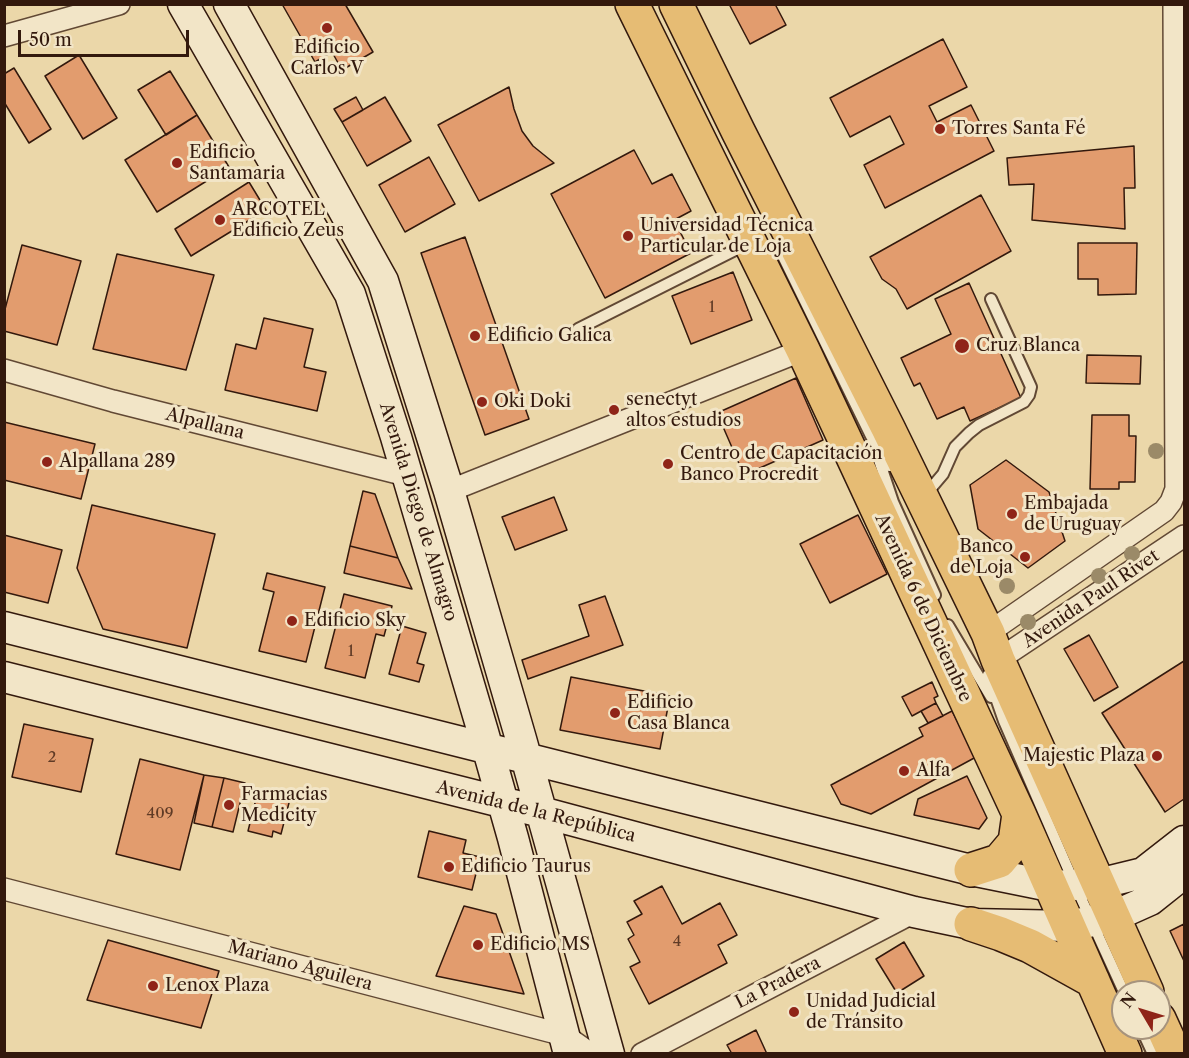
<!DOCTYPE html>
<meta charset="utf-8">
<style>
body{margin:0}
#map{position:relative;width:1189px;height:1058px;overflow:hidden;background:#ebd7a9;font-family:"Libre Caslon Text",serif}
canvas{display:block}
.frame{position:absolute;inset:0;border:6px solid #33190d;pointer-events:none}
.north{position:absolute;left:1111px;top:980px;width:60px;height:60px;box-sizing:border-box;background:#f2e5c7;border:2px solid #a6937d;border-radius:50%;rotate:308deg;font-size:16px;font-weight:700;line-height:24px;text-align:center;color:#33190d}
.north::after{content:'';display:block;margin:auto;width:21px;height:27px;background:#8f2418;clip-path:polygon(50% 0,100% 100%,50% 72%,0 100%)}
.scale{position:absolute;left:18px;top:30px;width:171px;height:27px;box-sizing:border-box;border:3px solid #33190d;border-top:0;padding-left:8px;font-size:18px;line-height:21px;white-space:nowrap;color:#33190d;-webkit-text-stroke:4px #f2e5c7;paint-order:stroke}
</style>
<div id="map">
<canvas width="1189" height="1058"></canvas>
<div class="frame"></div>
<div class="north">N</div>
<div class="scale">50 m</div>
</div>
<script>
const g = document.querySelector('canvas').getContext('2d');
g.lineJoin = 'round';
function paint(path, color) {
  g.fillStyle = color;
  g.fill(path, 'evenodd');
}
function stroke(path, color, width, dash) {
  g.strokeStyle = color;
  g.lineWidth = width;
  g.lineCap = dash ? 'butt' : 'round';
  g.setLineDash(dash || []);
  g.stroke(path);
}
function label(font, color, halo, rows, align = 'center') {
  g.font = font + ' "Libre Caslon Text",serif';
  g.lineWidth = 6;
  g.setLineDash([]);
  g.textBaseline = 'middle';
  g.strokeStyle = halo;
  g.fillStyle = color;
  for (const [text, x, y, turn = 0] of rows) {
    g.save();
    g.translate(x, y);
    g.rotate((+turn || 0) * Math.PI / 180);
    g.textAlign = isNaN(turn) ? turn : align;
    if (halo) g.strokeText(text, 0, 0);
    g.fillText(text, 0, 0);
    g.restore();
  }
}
const building = new Path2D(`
 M282,4H345L373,52L342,70L332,52L315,62Z
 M729,4H775L786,25L750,44Z
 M943,39L967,87L929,106L937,122L971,105L994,151L885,208L864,165L904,144L890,116L850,137L830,98Z
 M79,55L117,118L83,139L45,76Z
 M14,68L51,129L29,143L4,102V74Z
 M170,71L197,115L166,135L138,90Z
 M509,87L514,109L522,131L533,146L554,163L479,201L438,125Z
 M356,97L363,110L342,122L334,109Z
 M385,97L411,141L367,166L342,122Z
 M197,115L229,167L157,212L125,160Z
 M1134,146L1135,188H1124L1125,229L1032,220L1034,184L1009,185L1007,158Z
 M634,150L652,184L672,174L691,211L674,220L691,253L605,298L551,194Z
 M429,157L455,204L405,232L379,185Z
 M249,182L266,210L191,256L175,229Z
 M981,195L1011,251L907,309L896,289L882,279L870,257Z
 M465,237L529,419L485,435L421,253Z
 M1078,243H1137L1136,294L1098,295V279H1078Z
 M22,245L81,261L57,345L4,331V313Z
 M117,254L214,275L186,370L93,349Z
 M733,272L752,320L691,344L672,296Z
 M969,283L1021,398L970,421L964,407L937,419L920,383L914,386L901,358L951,334L935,299Z
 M264,318L313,329L304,367L326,372L317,411L225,390L236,344L256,349Z
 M1087,355L1141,356L1140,384L1086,383Z
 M796,378L823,440L744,475L717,413Z
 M1092,415H1129V436H1136L1135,482H1119V489H1090Z
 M4,422L95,444L81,499L4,480Z
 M1006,460L1049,492L1065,541L1028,568L978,529L970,485Z
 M363,491L375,494L398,558L350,546Z
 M554,497L567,530L515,550L502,517Z
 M92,505L215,534L187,648L103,629L77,568Z
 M858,515L887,574L830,603L800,544Z
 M4,535L62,550L48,603L4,592Z
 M350,546L398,558L412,589L344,573Z
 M267,573L325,587L306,662L259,651L274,592L263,589Z
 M344,594L392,606L384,636L376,634L365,678L325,668Z
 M605,596L623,645L528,679L522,660L589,636L579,605Z
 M402,626L426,633L417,663L424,665L419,682L389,674Z
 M1089,635L1118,687L1094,701L1064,649Z
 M1184,661V799L1165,812L1102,713Z
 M571,677L670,696L660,749L560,730Z
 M932,682L938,696L934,698L936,703L912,716L902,697Z
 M936,703L943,716L928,723L921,711Z
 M952,711L976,757L871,814L841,804L831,785L923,736L919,728Z
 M24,724L93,739L81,792L12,777Z
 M140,759L204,775L180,870L116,854Z
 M204,775L224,778L212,827L194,823Z
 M967,776L987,818L979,829L914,815L918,799Z
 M224,778L245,783L233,832L212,827Z
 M258,791L290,799L281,834L273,831L272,837L248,831Z
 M429,831L466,840L463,853L480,857L472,890L418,877Z
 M662,886L682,924L720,903L737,935L718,945L727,963L649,1004L630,967L640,962L628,939L634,935L627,922L642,914L634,901Z
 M464,906L496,914L524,994L436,976Z
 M1184,924V961L1170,931Z
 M108,940L219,971L201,1028L87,1000Z
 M904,942L924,976L897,993L876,959Z
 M756,1030L767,1054H732L727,1045Z`);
paint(building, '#e29c6e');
stroke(building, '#33190d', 1.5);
const lane = new Path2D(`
 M780,250L871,436L890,466
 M578,329L747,244
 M876,451L893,502L935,595
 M926,494L943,474L955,447L969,433L979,425L1024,402L1029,395L1031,387L991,299
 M948,625L991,697
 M988,675L1004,721L1075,885L1124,992
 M1141,1028L1153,1054`);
const street = new Path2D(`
 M4,36L119,4
 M4,370L113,401L406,475
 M449,491L803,350
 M988,633L1164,511L1171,502L1176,489L1174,4
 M998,660L1184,536
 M4,889L564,1035L591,1054
 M642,1054L914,912`);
const secondary = new Path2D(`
 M183,4L350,294L396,437L483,732L513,838L569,1054
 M229,4L383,281L449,491L521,739L609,1054
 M4,627L971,870L1050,886L1098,884L1143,873L1184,841
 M4,677L541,812L914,912L971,924L1069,926L1112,917L1150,900L1184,873`);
const primary = new Path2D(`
 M632,4L803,350L847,444L1019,814L1125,1054
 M676,4L738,131L888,428L988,633L998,660L1147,992
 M971,870L999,861L1015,842L1019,814
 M971,924L1001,934L1030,946L1093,981
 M1159,1019L1175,1054`);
stroke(lane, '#614834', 14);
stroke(street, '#614834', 24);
stroke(secondary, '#33190d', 33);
stroke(primary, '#33190d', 36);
stroke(lane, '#f2e5c7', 10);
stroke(street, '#f2e5c7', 21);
stroke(secondary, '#f2e5c7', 30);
stroke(primary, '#e6bc74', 33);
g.fillStyle = '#9b8a68';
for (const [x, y] of [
 [1156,451],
 [1132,554],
 [1099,576],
 [1007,586],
 [1028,622]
]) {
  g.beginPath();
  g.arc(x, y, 8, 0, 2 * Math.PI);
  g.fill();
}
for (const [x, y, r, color] of [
 [327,28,6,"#8f2418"],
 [940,129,6,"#8f2418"],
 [177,163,6,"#8f2418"],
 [220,220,6,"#8f2418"],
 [628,236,6,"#8f2418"],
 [475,336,6,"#8f2418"],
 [962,346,8,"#8f2418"],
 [482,402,6,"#8f2418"],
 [614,410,6,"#8f2418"],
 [47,462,6,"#8f2418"],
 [668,464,6,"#8f2418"],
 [1012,514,6,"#8f2418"],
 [1025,557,6,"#8f2418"],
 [292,621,6,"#8f2418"],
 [615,713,6,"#8f2418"],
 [1157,756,6,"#8f2418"],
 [904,771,6,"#8f2418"],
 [229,805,6,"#8f2418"],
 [449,867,6,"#8f2418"],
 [478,945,6,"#8f2418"],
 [153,986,6,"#8f2418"],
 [794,1012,6,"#8f2418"]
]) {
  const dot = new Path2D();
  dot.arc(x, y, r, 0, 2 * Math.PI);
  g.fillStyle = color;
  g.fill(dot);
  stroke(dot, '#f2e5c7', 2);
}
label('15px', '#5f3a25', null, [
 ["1",712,308],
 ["1",351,652],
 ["2",52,758],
 ["409",160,814],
 ["4",677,942]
]);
label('18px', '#33190d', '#f2e5c7', [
 ["Edificio",327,48,"center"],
 ["Carlos V",327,69,"center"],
 ["Torres Santa Fé",952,129],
 ["Edificio",189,153],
 ["Santamaria",189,174],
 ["ARCOTEL",232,210],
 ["Edificio Zeus",232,231],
 ["Universidad Técnica",640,226],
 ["Particular de Loja",640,247],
 ["Edificio Galica",487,336],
 ["Cruz Blanca",976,346],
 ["senectyt",626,400],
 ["altos estudios",626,421],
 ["Oki Doki",494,402],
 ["Centro de Capacitación",680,454],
 ["Banco Procredit",680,475],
 ["Alpallana 289",59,462],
 ["Embajada",1024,504],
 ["de Uruguay",1024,525],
 ["Banco",1013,547,"right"],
 ["de Loja",1013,568,"right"],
 ["Edificio Sky",304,621],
 ["Edificio",627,703],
 ["Casa Blanca",627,724],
 ["Majestic Plaza",1145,756,"right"],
 ["Alfa",916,771],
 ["Farmacias",241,795],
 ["Medicity",241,816],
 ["Edificio Taurus",461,867],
 ["Edificio MS",490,945],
 ["Lenox Plaza",165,986],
 ["Unidad Judicial",806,1002],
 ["de Tránsito",806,1023]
], 'left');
label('18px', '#33190d', '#f2e5c7', [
 ["Alpallana",205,424,14],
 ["Avenida Diego de Almagro",418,512,73],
 ["Avenida Paul Rivet",1091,599,-34],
 ["Avenida 6 de Diciembre",923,608,65],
 ["Avenida de la República",536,812,14],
 ["Mariano Aguilera",300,966,15],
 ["La Pradera",778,983,-27]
]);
</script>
